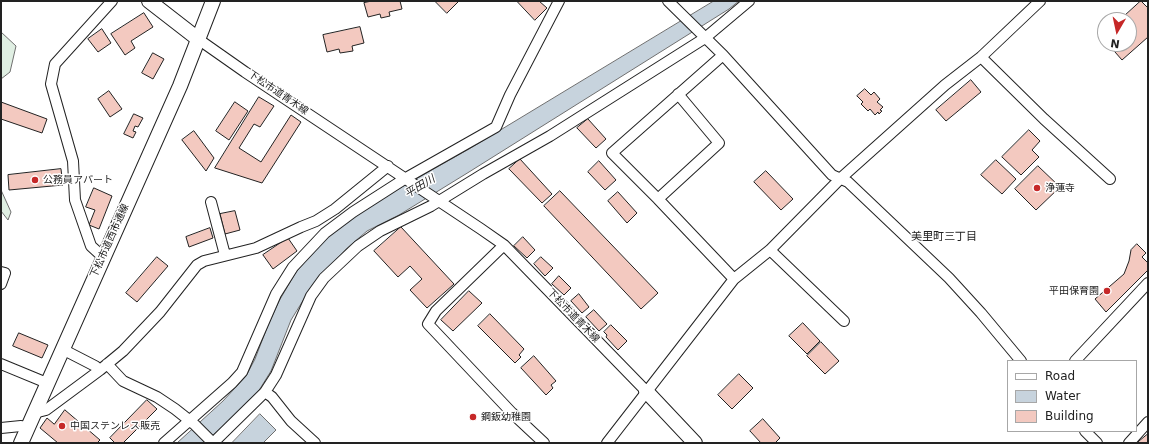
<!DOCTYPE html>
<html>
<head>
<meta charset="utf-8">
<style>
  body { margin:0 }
  #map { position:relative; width:1149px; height:444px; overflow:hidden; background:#fff; font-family:"DejaVu Sans",sans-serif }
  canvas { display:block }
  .frame { position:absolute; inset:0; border:2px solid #222; pointer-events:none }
  .legend { position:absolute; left:1007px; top:360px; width:130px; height:72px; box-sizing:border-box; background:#fff; border:1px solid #a7a7a7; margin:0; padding:5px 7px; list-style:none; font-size:12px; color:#222 }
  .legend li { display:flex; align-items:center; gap:8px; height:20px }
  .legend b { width:20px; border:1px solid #a7a7a7 }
  .north { position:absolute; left:1097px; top:12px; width:40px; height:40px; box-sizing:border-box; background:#fff; border:1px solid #a7a7a7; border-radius:50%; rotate:189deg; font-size:11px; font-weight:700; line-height:16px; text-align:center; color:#222 }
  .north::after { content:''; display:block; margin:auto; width:14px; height:18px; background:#c62828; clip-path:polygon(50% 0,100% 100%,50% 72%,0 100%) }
</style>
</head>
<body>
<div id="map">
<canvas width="1149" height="444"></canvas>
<div class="frame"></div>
<ul class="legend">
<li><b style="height:5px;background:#fff"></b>Road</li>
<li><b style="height:11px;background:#c7d3dd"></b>Water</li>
<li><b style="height:11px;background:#f3c9c0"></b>Building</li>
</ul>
<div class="north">N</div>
</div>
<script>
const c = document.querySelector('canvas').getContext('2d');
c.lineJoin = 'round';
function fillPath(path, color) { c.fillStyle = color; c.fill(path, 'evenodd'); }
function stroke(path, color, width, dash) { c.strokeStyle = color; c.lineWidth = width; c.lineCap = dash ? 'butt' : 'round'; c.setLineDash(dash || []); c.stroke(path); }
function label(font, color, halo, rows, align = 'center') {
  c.font = font + ' "DejaVu Sans","Noto Sans JP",sans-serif'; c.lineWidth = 3; c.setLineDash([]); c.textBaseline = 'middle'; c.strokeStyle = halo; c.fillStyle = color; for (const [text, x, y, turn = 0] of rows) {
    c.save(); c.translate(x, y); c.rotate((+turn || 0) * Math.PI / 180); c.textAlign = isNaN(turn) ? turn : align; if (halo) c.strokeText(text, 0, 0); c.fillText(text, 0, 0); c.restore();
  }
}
const green = new Path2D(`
  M1,32L16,46L10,72L1,79Z
  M1,183V190L11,212L8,220L1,211Z`);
fillPath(green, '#e0efe3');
stroke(green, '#6f6f6f', 1);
const water = new Path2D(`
  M714,1H739L729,9L469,172L399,215L367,231L346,249L312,286L291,320L271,371L258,392L247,406L204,443H177L223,401L246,376L255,359L268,325L279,301L296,272L329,235L359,211L469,149Z
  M260,414L276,430L263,443H232Z`);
fillPath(water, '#c7d3dd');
stroke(water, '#6f6f6f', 1);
const building = new Path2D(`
  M372,1H400L402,9L389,12L390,16L381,18L380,14L368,17L364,3Z
  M435,1H459L447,13Z
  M517,1H539L547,8L535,20Z
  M1141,1L1148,8V37L1122,60L1108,44H1129V20H1120Z
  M144,13L153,27L131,41L135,48L125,55L111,34Z
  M360,27L364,43L352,46L353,51L340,53L339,49L327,52L323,35Z
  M102,29L111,43L98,52L88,39Z
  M153,53L164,59L153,79L142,73Z
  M971,80L981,92L946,121L936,110Z
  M865,89L871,95L874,92L880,99L877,102L883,107L880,110L882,111L879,114L878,112L875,115L870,109L868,111L861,104L863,102L857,96Z
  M109,91L122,109L110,117L98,99Z
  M259,97L274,106L260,127L254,124L239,148L261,162L291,115L301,122L262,183L215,168Z
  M1,102L47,119L42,133L1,119Z
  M235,102L248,111L229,140L216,131Z
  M134,114L143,118L138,127L135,126L133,131L136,132L133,138L124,134Z
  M588,119L606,139L596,148L577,128Z
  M1029,130L1040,141L1032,150L1039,157L1021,175L1002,157Z
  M194,131L214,158L206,171L182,140Z
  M520,159L552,194L542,203L509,169Z
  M996,160L1016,179L1002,194L981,175Z
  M599,161L616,180L605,190L588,172Z
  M1038,166L1060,187L1036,210L1015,189Z
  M61,169L63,185L9,190L8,175Z
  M766,171L793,199L781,210L754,182Z
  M94,188L112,196L99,229L89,225L95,210L86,207Z
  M560,191L658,293L641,309L544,206Z
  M618,192L637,213L627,223L608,201Z
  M235,211L240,230L225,234L220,214Z
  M401,227L454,284L427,308L410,290L422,279L410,266L398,277L374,251Z
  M210,228L213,238L189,247L186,237Z
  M523,237L535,250L527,258L514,246Z
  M288,238L297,251L273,269L263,255Z
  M1137,244L1146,253L1142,257L1148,263V270L1106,312L1095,299L1124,274L1129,261L1131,250Z
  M157,257L168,266L137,302L126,293Z
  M541,257L553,268L545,276L534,264Z
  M559,276L571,288L564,295L552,284Z
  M469,291L482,303L453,331L441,320Z
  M579,294L589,307L582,313L571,301Z
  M594,310L607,324L599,331L586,317Z
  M490,314L524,349L519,355L521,357L515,363L478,326Z
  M803,323L820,341L807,354L789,336Z
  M611,325L627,341L618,350L606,337L607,335L604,332Z
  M19,333L48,345L42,358L13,346Z
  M821,342L839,361L825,374L807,356Z
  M534,356L556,381L551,385L553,388L546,395L521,368Z
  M739,374L753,388L732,409L718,395Z
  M147,400L157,409L123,443H115L110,438Z
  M65,410L100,440L97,443H58L40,428L47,418L54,424Z
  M763,419L780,438L775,443H761L750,431Z
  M1148,434V443H1137Z`);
fillPath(building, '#f3c9c0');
stroke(building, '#222', 1);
const street = new Path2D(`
  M668,1L723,55L832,175L848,182L949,278L981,313L1021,361
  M198,39L245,72L481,229L504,245L646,391
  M723,55L612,153L658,199L734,279
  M981,57L1044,119L1110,179
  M658,199L719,143L678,94
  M211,202L225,255
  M504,245L436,311L428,324L512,413L544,443
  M770,250L844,321
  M103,257L91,246L75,200L73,161L51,84L55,64L112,1
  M1,272L5,273L1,284
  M62,349L95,366L100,370
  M1075,361L1148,283
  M1,364L47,383
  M107,364L123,381L157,397L175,409L194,424L213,443
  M265,392L272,397L291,421L315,443
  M34,413L46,410L100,370L123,351L160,312L197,265L204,261L256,248L301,227L316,221L335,209L388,166
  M1,428L21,426L27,428
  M1085,431L1097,443
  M164,443L232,383L242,372L276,294L293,267L325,233L353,212L406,178L496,127L510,95L559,1
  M213,443L265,392L276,375L311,296L324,278L358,246L380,231L431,206L483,174L550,136L705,38L749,1
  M607,443L734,279L770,250L841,178L945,85L981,57L1040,1
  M1129,443L1148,422`);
const secondary = new Path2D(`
  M149,1L198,39
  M646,391L695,443
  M21,443L180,86L213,1`);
stroke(street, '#222', 12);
stroke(secondary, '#222', 16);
stroke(street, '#fff', 10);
stroke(secondary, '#fff', 14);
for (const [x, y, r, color] of [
  [35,180,4,"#c62828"],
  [1037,188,4,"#c62828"],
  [1107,291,4,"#c62828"],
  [473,417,4,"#c62828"],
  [62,426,4,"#c62828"]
]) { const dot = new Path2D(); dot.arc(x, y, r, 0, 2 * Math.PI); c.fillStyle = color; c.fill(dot); stroke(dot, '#fff', 1.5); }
label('10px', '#222', '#fff', [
  ["下松市道青木線",278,93,34],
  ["下松市道西市通線",110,241,-66],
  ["下松市道青木線",573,316,46]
]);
label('10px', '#222', '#fff', [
  ["公務員アパート",43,180],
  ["浄蓮寺",1045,188],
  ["平田保育園",1099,291,"right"],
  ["鋼鈑幼稚園",481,417],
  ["中国ステンレス販売",70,426]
], 'left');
label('italic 11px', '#222', '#fff', [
  ["平田川",420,187,-31]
]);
label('11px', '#222', '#fff', [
  ["美里町三丁目",944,237]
]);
</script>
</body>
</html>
